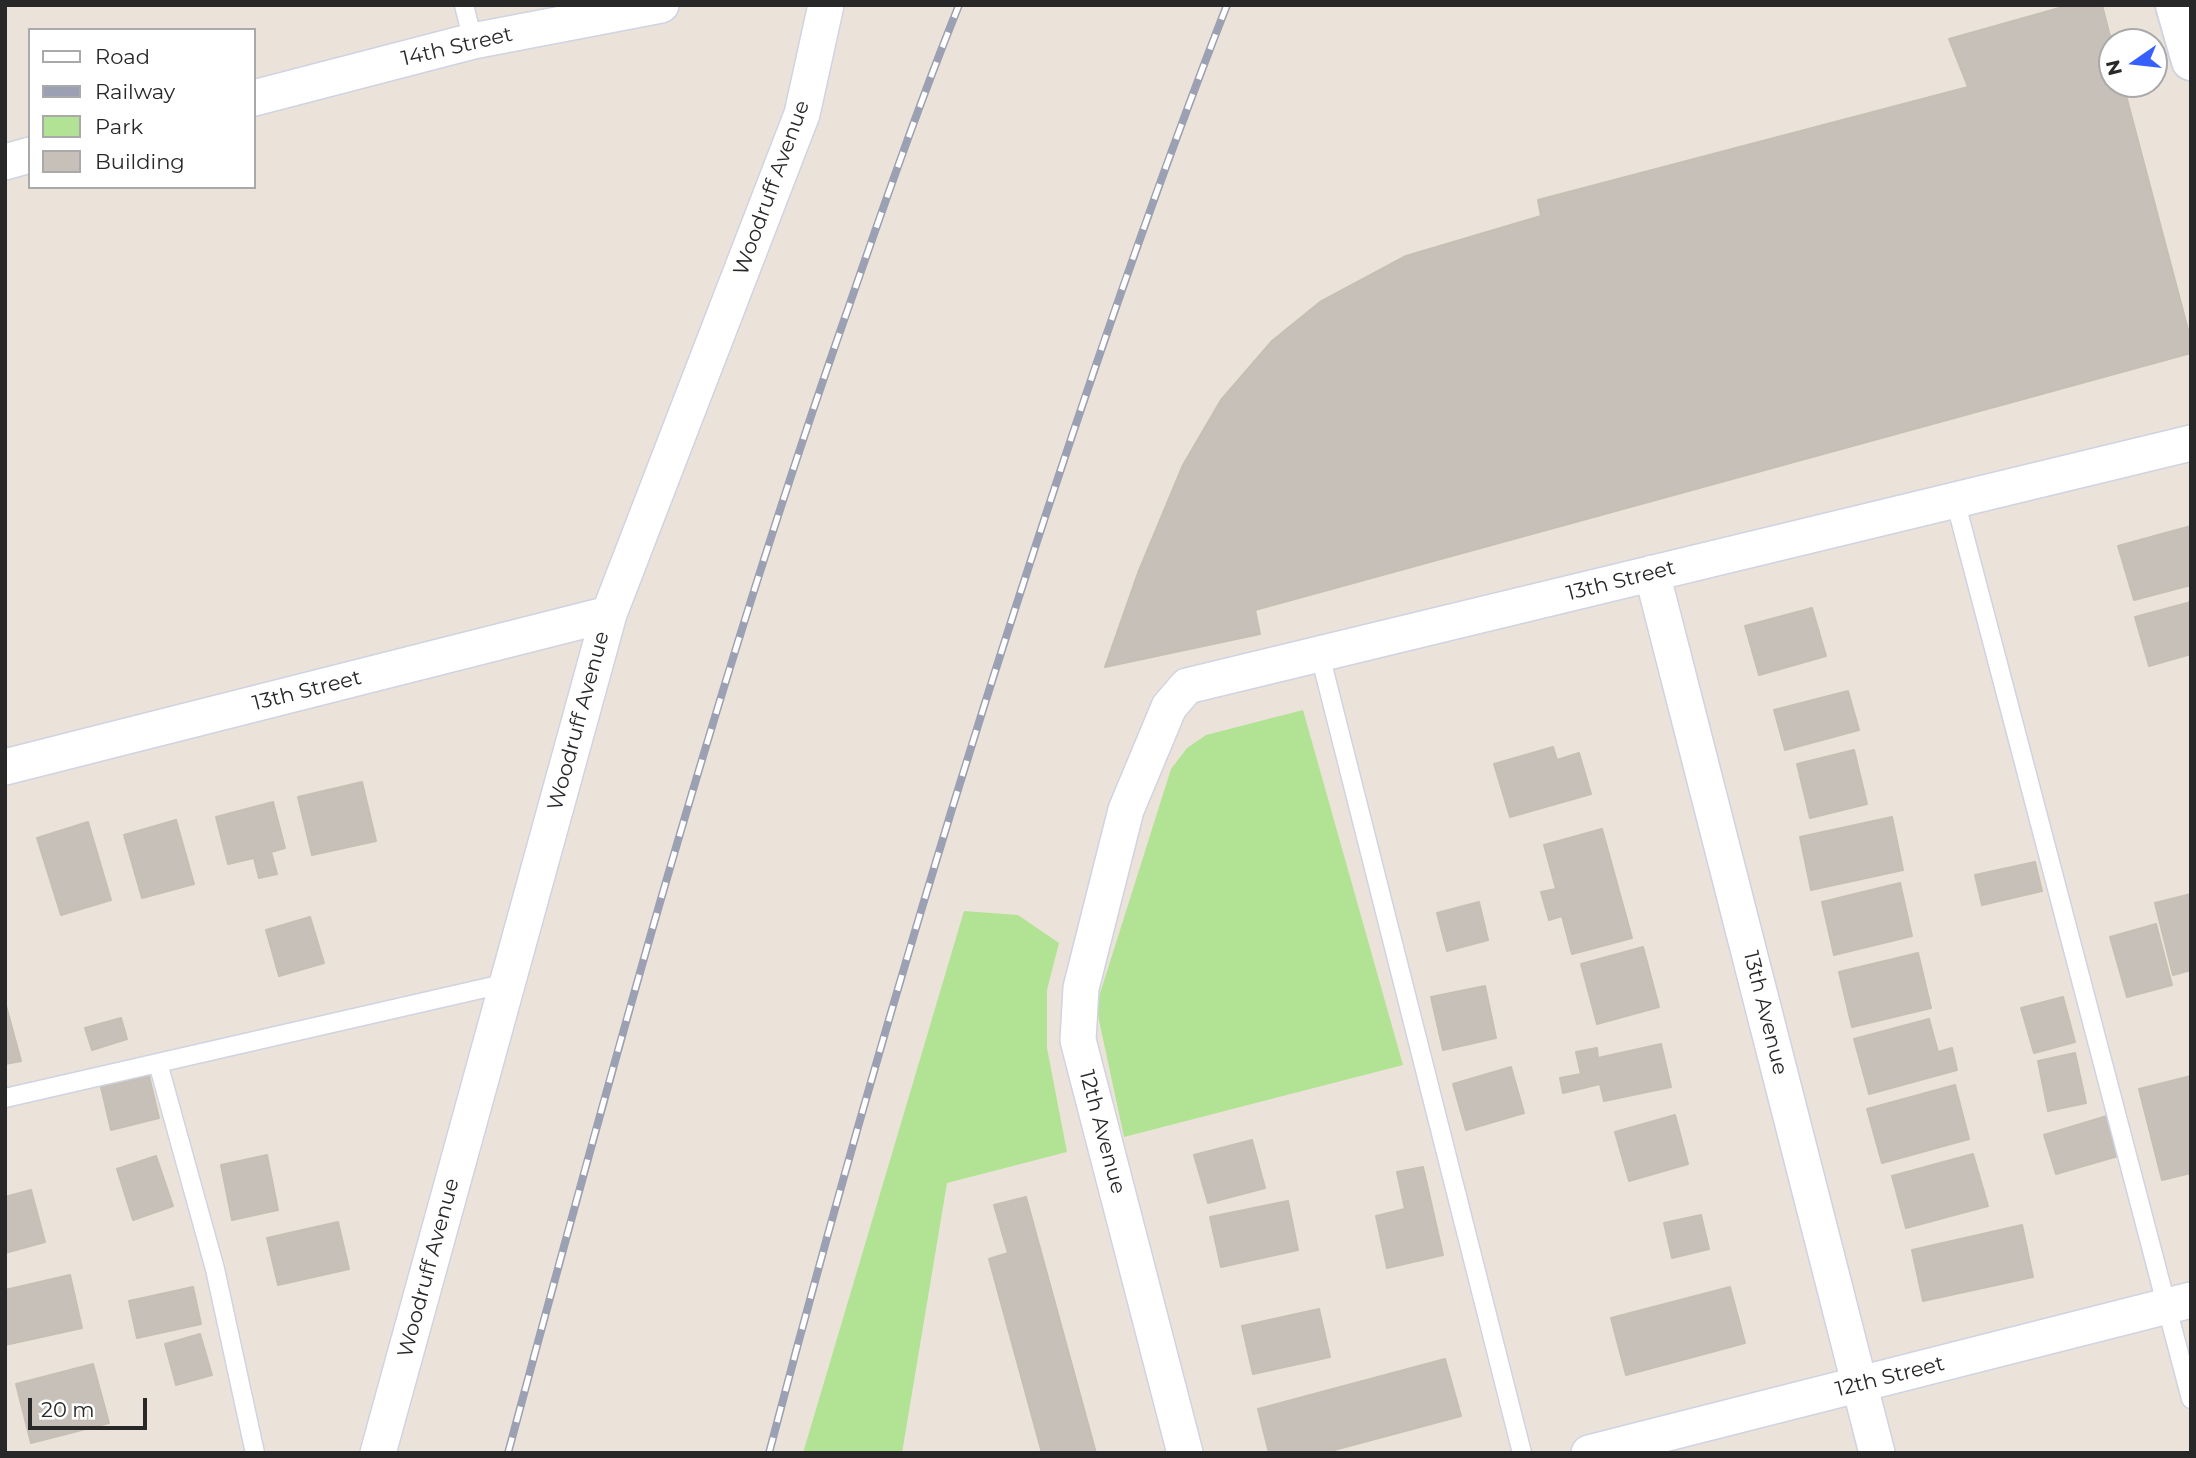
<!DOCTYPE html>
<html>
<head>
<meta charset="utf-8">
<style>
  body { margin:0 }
  #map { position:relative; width:2196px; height:1458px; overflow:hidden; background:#ebe3d9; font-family:Montserrat,sans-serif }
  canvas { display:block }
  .frame { position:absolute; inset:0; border:7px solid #282828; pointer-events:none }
  .legend { position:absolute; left:28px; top:28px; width:228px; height:161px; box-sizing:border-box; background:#fff; border:2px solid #a9a9a9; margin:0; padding:9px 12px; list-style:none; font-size:21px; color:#282828 }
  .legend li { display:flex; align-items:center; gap:14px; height:35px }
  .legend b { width:35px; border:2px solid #a9a9a9 }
  .north { position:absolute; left:2098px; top:28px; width:70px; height:70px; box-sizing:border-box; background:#fff; border:2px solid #a9a9a9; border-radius:50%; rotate:256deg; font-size:19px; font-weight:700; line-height:28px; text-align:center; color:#282828 }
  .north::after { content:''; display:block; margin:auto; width:24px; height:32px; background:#3560fd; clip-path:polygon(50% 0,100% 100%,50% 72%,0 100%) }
  .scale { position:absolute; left:28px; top:1398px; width:119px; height:32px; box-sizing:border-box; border:4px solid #282828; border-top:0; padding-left:9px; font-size:21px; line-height:24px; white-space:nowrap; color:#282828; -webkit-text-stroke:5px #fff; paint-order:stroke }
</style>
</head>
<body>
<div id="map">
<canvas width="2196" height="1458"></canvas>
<div class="frame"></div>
<ul class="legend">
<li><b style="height:9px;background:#fff"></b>Road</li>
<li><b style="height:9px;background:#9ca0b3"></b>Railway</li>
<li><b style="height:19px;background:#b2e394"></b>Park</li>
<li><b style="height:19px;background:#c6c0b9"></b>Building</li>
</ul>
<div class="north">N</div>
<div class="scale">20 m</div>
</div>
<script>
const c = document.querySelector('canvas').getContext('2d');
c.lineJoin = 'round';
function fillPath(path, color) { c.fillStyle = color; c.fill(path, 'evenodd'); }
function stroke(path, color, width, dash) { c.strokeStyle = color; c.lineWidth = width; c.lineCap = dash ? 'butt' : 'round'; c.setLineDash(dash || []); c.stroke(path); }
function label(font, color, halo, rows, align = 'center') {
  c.font = font + ' Montserrat,sans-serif'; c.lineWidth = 5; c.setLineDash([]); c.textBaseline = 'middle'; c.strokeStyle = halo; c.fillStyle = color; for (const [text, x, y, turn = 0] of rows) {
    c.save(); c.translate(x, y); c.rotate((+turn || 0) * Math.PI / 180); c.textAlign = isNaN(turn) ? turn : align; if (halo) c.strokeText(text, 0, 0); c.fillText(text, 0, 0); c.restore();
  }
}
fillPath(new Path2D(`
  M1303,710L1403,1065L1124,1137L1096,1006L1171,769L1187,748L1206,735Z
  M964,911L1018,915L1059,943L1047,990V1048L1067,1152L947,1183L902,1453H803Z`), '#b2e394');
const building = new Path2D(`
  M2070,5H2102L2112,44V84H2123L2191,341V353L1255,610L1260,634L1105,667L1138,573L1183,465L1221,400L1272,341L1320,302L1406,256L1541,216L1538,200L1968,87L1949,39Z
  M2191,526V585L2134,600L2118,546Z
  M2191,602V654L2149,666L2135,617Z
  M1812,608L1826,656L1759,675L1745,626Z
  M1848,691L1859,730L1785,750L1774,710Z
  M1553,747L1557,760L1579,753L1591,794L1510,817L1494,764Z
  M1854,750L1867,804L1810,818L1797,764Z
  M362,782L376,841L312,855L298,797Z
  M273,802L285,848L271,852L277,874L259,878L254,858L228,864L216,817Z
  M1892,817L1903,870L1811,890L1800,837Z
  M176,820L194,884L142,898L124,835Z
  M88,822L111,900L61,915L37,838Z
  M1602,829L1632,938L1572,954L1562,916L1549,920L1541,892L1556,889L1544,845Z
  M2035,862L2042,891L1982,905L1975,875Z
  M1900,883L1912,936L1834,955L1822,902Z
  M2191,894V970L2173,975L2155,903Z
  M1479,902L1488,940L1447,951L1437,913Z
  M310,917L324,963L279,976L266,930Z
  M2156,924L2172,985L2127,997L2110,937Z
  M1643,947L1659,1007L1597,1024L1581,964Z
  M1918,953L1931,1008L1852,1027L1839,972Z
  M1485,986L1496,1038L1443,1050L1431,997Z
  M2063,997L2075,1042L2034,1053L2021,1008Z
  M5,1002L21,1061L5,1064Z
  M121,1018L127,1039L92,1050L85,1028Z
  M1929,1019L1938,1052L1952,1048L1957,1070L1869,1094L1854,1039Z
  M1661,1044L1671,1087L1604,1101L1600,1084L1563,1093L1560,1078L1581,1074L1576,1052L1597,1048L1598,1058Z
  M2075,1053L2086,1103L2048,1111L2038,1061Z
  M1511,1067L1524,1113L1466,1130L1453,1084Z
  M149,1076L159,1118L111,1130L101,1087Z
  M2191,1076V1173L2162,1180L2139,1089Z
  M1955,1085L1969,1139L1882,1163L1867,1109Z
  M1675,1115L1688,1164L1629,1181L1615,1132Z
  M2107,1116L2118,1156L2056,1174L2044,1135Z
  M1252,1140L1265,1188L1208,1203L1194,1155Z
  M1973,1154L1988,1206L1906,1228L1892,1176Z
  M267,1155L278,1210L232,1220L221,1165Z
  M156,1156L173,1206L133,1220L117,1169Z
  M1423,1167L1443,1255L1387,1268L1376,1216L1405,1209L1397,1172Z
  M31,1190L45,1242L5,1253V1197Z
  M1026,1197L1096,1453H1042L989,1259L1008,1253L994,1205Z
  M1288,1201L1298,1250L1221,1267L1210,1217Z
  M1701,1215L1709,1249L1672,1258L1664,1223Z
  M338,1222L349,1269L278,1285L267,1238Z
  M2022,1225L2033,1277L1923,1301L1912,1250Z
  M70,1275L82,1328L5,1345V1290Z
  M193,1287L201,1324L137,1338L129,1301Z
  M1730,1287L1745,1343L1626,1375L1611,1318Z
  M1319,1309L1330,1357L1253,1374L1242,1326Z
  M200,1334L212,1375L176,1385L165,1344Z
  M1445,1359L1461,1416L1323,1453H1269L1258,1409Z
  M93,1364L109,1423L31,1443L16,1384Z`);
fillPath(building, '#c6c0b9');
stroke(building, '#c6bfb3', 2);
const service = new Path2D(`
  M464,5L473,41
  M1955,500L2191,1399
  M1320,655L1522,1453
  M158,1063L215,1269L255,1453
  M5,1098L507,983`);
const minor = new Path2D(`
  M254,98L473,41L661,5
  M5,162L30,155
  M1652,573L1877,1453
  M5,767L609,614
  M378,1453L609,614L802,114L826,5
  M1185,1453L1078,1040L1081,988L1126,810L1169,707L1187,686L2191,443
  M1589,1453L2191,1300`);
const secondary = new Path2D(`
  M2175,5L2191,61`);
stroke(service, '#cfd3e2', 21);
stroke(minor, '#cfd3e2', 38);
stroke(secondary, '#cfd3e2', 42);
stroke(service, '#fff', 18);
stroke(minor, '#fff', 35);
stroke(secondary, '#fff', 38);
const rail = new Path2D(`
  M508,1453C612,1067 716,683 849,306C884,205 919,104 959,5
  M769,1453C844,1167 926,884 1017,603C1082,402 1150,202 1227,5`);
stroke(rail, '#9ca0b3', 8);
stroke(rail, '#fff', 5, [16]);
label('21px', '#282828', '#fff', [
  ["14th Street",457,47,-13],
  ["Woodruff Avenue",772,188,-70],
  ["13th Street",1621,581,-14],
  ["13th Street",307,691,-14],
  ["Woodruff Avenue",579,721,-75],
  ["13th Avenue",1765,1013,76],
  ["12th Avenue",1102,1132,75],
  ["Woodruff Avenue",429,1268,-75],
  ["12th Street",1890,1377,-14]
]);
</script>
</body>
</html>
